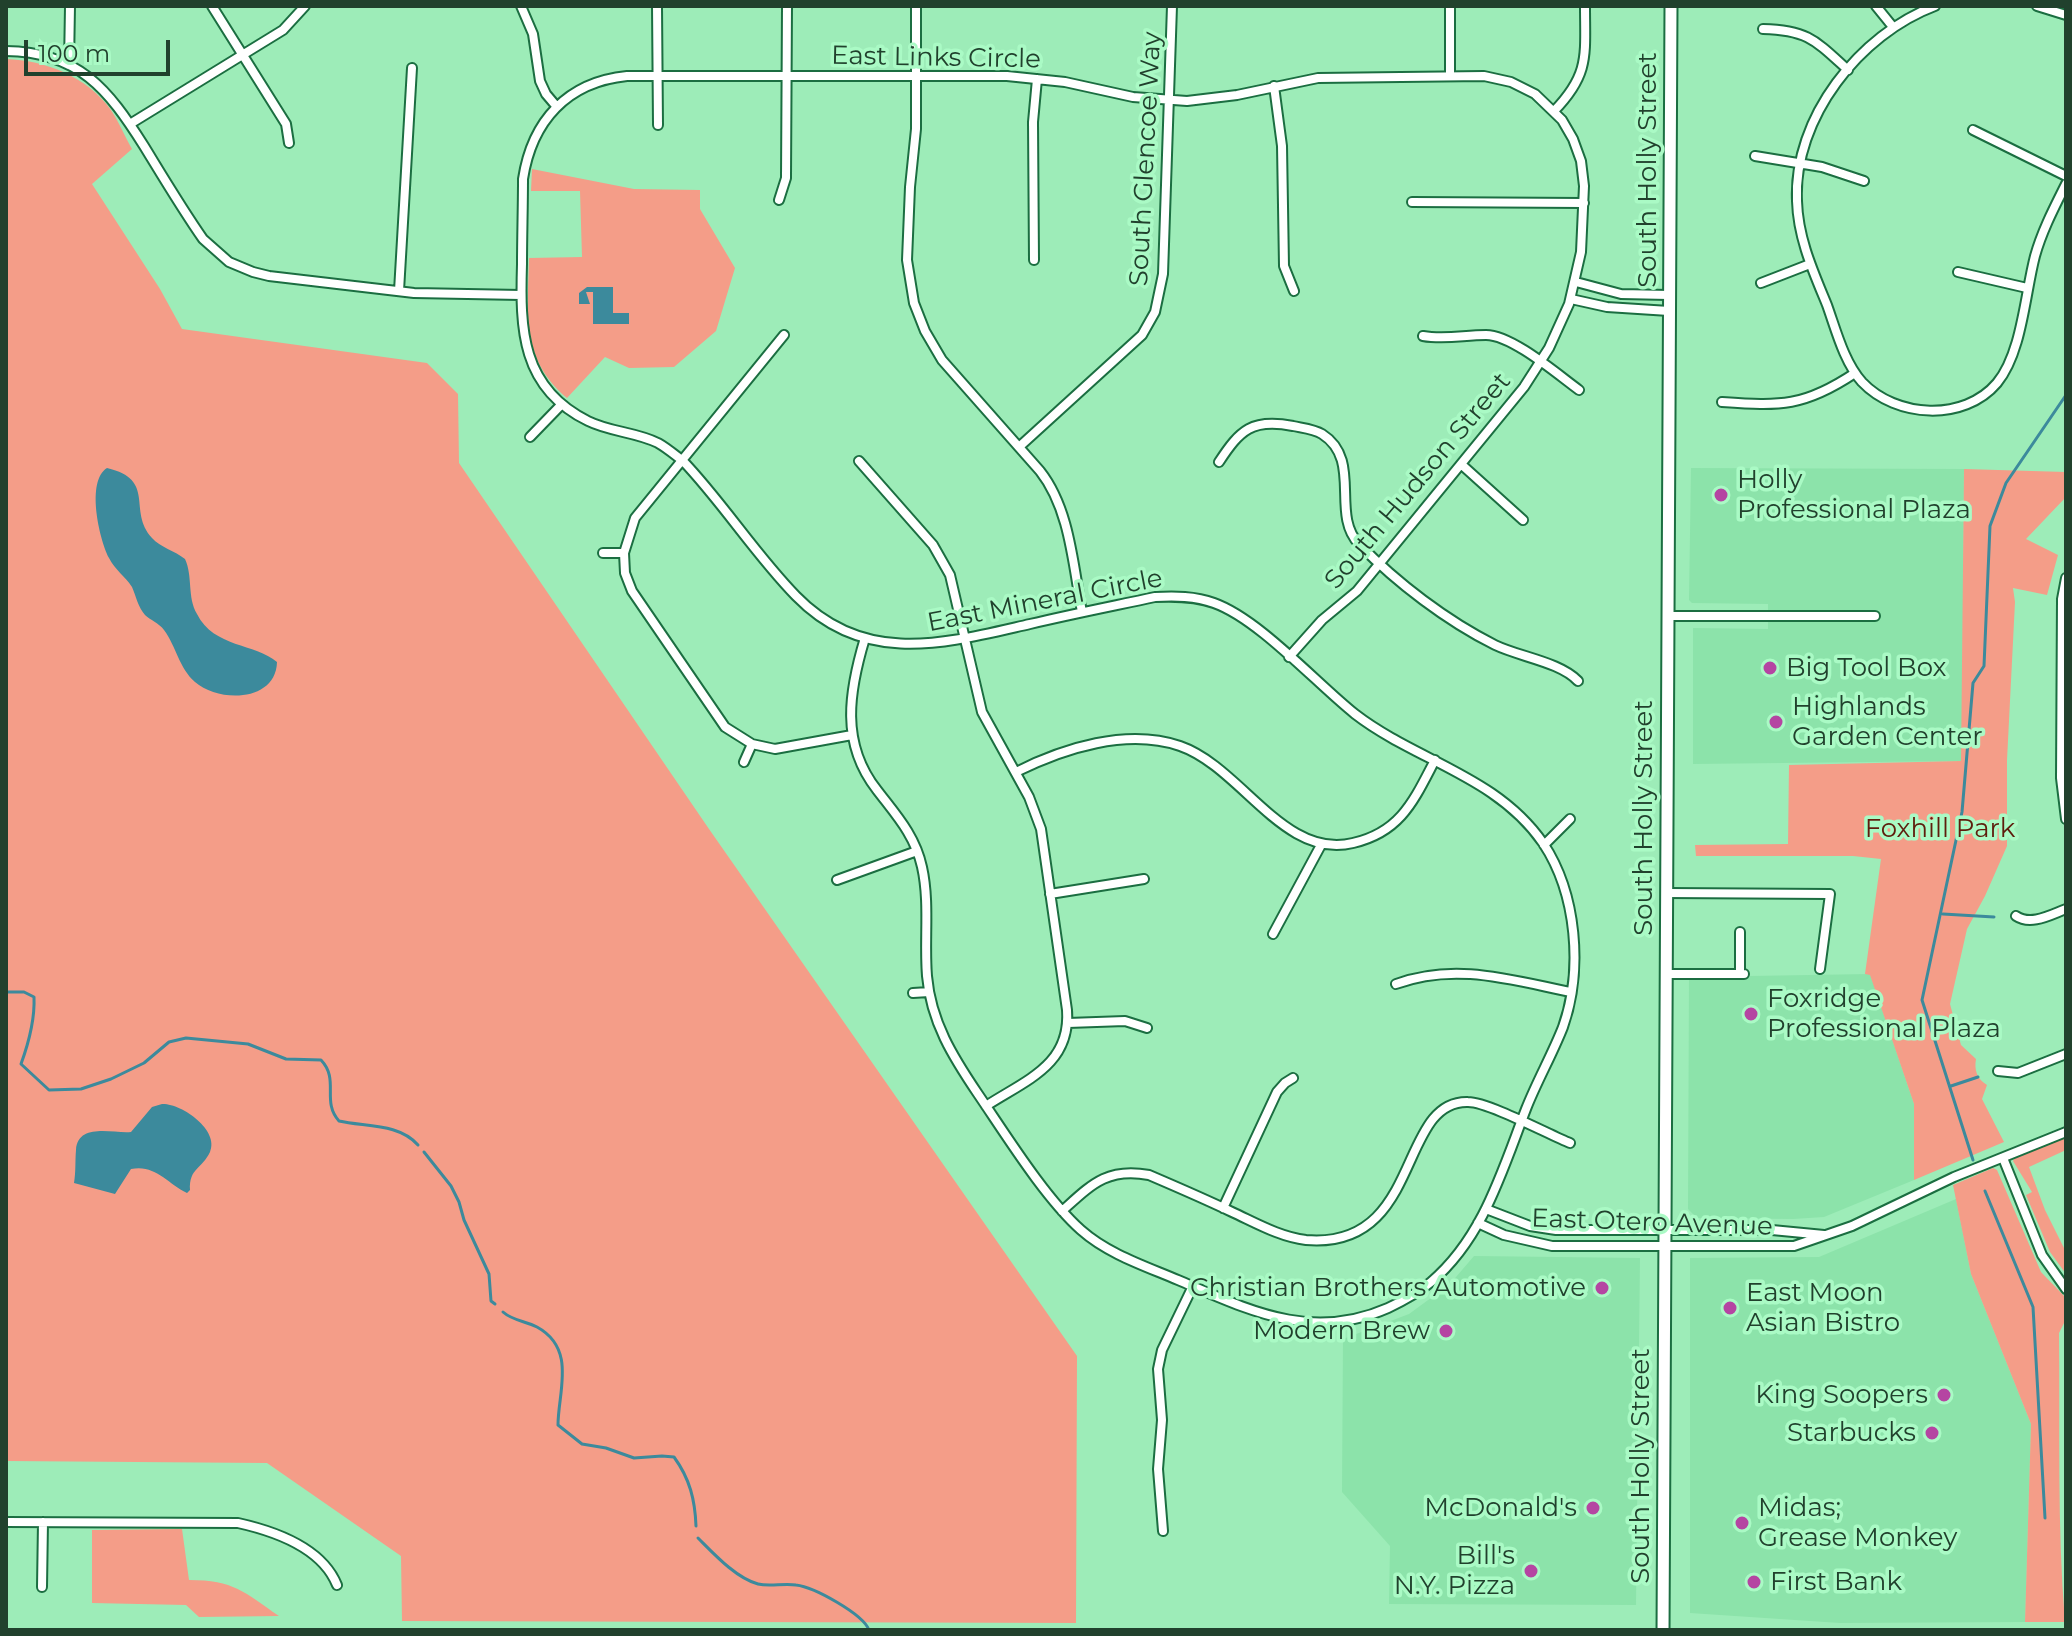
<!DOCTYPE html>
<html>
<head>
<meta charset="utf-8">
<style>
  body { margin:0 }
  #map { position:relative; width:2072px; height:1636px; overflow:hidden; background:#9decb8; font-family:Montserrat,sans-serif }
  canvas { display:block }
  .frame { position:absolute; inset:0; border:8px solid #21412d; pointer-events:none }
  .scale { position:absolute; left:24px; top:40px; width:146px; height:36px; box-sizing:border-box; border:4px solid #21412d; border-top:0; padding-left:10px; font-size:24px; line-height:28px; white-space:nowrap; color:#21412d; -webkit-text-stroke:6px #aafac5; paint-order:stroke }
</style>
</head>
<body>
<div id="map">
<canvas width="2072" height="1636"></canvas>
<div class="frame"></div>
<div class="scale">100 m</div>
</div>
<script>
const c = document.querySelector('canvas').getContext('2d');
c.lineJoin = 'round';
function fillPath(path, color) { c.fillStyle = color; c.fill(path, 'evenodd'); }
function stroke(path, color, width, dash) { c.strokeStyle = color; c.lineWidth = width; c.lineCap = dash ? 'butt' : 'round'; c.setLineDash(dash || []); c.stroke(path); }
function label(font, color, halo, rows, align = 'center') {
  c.font = font + ' Montserrat,sans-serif'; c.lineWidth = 7; c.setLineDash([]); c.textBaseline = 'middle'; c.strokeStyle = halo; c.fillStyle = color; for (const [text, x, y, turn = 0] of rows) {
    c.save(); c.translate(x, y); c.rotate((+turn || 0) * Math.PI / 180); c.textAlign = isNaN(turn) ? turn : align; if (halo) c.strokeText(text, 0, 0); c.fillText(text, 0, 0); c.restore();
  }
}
fillPath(new Path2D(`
  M1691,468L1964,469L1962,761L1693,764V628L1768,629V604L1692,603L1689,600Z
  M1870,974L1914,1104V1180L1824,1217L1793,1219L1697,1218L1688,1209L1689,977Z
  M1956,1199L1971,1274L2031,1424L2025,1622L1840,1623L1690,1613V1258L1819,1257Z
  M1474,1256L1640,1258L1636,1605L1389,1604L1390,1546L1342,1492L1343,1339L1409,1314L1450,1284Z`), '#8ce3aa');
fillPath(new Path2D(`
  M6,59C45,60 88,77 111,110C119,122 125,137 132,149L92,184L160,289L182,329L427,363L458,394L459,463L709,829L1077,1356L1076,1623L402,1621L401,1556L267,1463L6,1461Z
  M532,169L634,189L700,190V209L735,268L716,331L674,367L629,368L605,357L567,398C520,358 528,313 529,258L582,257L580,191H531Z
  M1964,469L2066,472V497L2026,539L2058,555L2047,595L2013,588L2015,602L2007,760V846L1985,896L1967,929L1950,1004L1961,1045L1976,1059C1974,1070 1977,1079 1987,1085L1982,1099L2004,1142L1914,1180V1104L1870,975L1865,974L1881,859L1853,856H1696L1695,845L1788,844L1789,765L1961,761Z
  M2064,1137L2066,1150L2029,1167L2045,1210L2066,1252V1274L2050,1252L2026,1195L2032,1192L2013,1161L2015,1157Z
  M1993,1168L1997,1170L2041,1272L2066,1298V1319L2059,1333C2060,1429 2057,1526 2065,1622H2025L2031,1424L1971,1274L1953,1185Z
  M182,1529L189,1580C234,1580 244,1592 279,1616L199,1617L186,1605L92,1603V1530Z`), '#f49d88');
fillPath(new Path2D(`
  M613,287V313H629V324H593V292H586L590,304H579V293L587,287Z
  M107,468C157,480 127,510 152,538C160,547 175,551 185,559C193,576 187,597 197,614C214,648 255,643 277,662C276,702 219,703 195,682C179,668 176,646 164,630C159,623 150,620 145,615C138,607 136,596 132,587C125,576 115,570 109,558C99,538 86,481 107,468Z
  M162,1104C181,1103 220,1130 210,1152C202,1169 189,1168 190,1190L187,1193C167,1183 155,1164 131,1169L115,1194L74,1183C76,1171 75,1162 76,1150C78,1122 114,1134 131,1132L152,1107Z`), '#3c8a9c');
stroke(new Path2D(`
  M1943,914L1994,917
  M6,992H24L34,997C35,1020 29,1042 21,1064L49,1090L81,1089L111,1079L144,1063L169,1042L186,1038L248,1044L286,1059L321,1060C340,1080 321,1101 339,1121C365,1127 399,1123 418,1145
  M1951,1086L1978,1077
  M424,1152L451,1186L459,1202L464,1220L489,1274L491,1301L495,1304
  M1973,1160L1922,1000L1962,812L1973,683L1984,666L1990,526L2006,483L2066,395
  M1985,1191L2033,1307L2045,1518
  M503,1312C513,1321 526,1321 537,1327C577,1349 558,1392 558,1425L582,1444L606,1448L634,1458L662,1456L674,1457C690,1479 695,1500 696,1526
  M698,1538C714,1554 736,1578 758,1584C770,1587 783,1583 796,1585C814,1587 863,1614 869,1630`), '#3c8a9c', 3);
const street = new Path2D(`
  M212,6L286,124L289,143
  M521,6L533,34L540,81L546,94L557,107
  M657,6L658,125
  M916,6V129L910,187L907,260L914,303L925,331L942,360L1040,471C1070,509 1073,565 1082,612
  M1450,6V76
  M1876,6L1893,27
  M1935,6C1860,34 1793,118 1797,201C1798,238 1813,271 1827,305C1836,330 1844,362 1862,382C1896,418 1964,422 1997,383C2022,353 2025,294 2035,256C2042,231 2054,208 2066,184
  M2037,6L2066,15
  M1763,29C1808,30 1816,41 1848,70
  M6,51C79,52 108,89 144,146C163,177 182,209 203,239L229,262L253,272L269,276L414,293L521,295
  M69,65L70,6
  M1274,86L1282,146L1284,266L1294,291
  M1554,111C1590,74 1585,55 1585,6
  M130,124L283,30L305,6
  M1973,130L2066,176
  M1755,156L1822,167L1864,181
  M779,200L786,178L787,6
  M1412,202L1584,203
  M1034,260L1033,122L1037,79
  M1958,272L2027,288
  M1576,282L1621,294L1669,295
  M1761,283L1810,264
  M399,291L412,68
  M1571,299L1607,307L1669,311
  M784,335L635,518L624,553L625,573L632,591L725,727L752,744L775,749L852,735
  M1423,336C1445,340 1464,335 1486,335C1512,335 1557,374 1579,390
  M1722,402C1781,406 1804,407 1855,373
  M530,437L562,404
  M1019,447L1142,335L1155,312L1163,274L1172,6
  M859,461L933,545L950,575L982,712L1029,797L1041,829L1067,1010C1071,1065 1026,1080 986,1106
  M1219,462C1240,430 1252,418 1293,426C1302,428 1314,429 1322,434C1363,460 1330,514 1359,544C1397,583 1447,621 1495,645C1520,657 1560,662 1578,681
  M1462,465L1523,520
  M603,553H624
  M2066,578L2062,599L2061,778L2066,819
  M1668,616H1875
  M865,638C849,691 840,743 877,790C896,815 915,835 922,867C930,903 924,940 927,976C931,1022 953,1057 978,1094C1006,1135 1045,1198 1081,1230C1108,1254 1145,1266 1178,1280C1249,1310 1311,1342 1388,1308C1403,1301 1418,1293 1431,1282C1483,1238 1502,1171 1526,1109C1537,1081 1552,1055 1563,1027C1583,970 1577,894 1543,843C1497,776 1416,761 1355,714C1316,683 1259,619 1214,603C1195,596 1175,596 1155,597C1113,606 1072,614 1030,624C946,643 865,667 796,596C755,554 723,503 683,461C675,455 667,448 658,443C636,432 610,432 588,421C521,388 520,329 522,264C522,236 523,207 523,179C532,121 567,82 627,76H1007L1065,82L1133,97L1187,101L1237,95L1318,78L1484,76L1511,82L1535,94L1562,120L1573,139L1581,161L1584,186L1581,252L1569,304L1549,348L1524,387L1357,591L1322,620L1289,657
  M744,762L752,744
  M1016,772C1064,748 1127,728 1180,746C1241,767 1284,860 1353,843C1401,832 1414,800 1435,760
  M1544,845L1570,819
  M837,880L917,851
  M1666,893L1830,894L1820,969
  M1050,894L1144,879
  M2016,916C2031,926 2050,915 2066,909
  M1740,932V974
  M1273,934L1321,845
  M1666,974H1744
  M1396,984C1455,962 1511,980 1571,992
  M913,993L929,992
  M1068,1023L1125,1021L1147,1028
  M1998,1071L2018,1073L2066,1054
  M2003,1158L2042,1255L2066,1289
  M1223,1208L1277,1092L1285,1083L1293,1078
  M1486,1209L1530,1226L1556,1230H1772L1824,1235
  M1062,1211C1091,1185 1107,1167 1149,1175C1177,1187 1205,1199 1232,1212C1256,1223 1280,1237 1306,1240C1423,1250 1397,1100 1468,1102C1488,1102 1548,1134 1570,1143
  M1478,1223L1504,1235L1552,1246H1794L1852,1226L1954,1177L2066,1132
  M6,1522L238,1523C274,1531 322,1548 337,1585
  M1163,1531L1158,1469L1162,1420L1158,1369L1162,1350L1193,1286
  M42,1587L43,1522`);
const secondary = new Path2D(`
  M1663,1630L1671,6`);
stroke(street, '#1b6e41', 12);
stroke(secondary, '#1b6e41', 15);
stroke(street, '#fff', 8);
stroke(secondary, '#fff', 11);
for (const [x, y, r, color] of [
  [1721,495,8,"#b545a2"],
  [1770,668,8,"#b545a2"],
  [1776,722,8,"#b545a2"],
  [1751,1014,8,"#b545a2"],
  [1602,1288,8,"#b545a2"],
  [1730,1308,8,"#b545a2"],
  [1446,1331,8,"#b545a2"],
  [1944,1395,8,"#b545a2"],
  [1932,1433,8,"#b545a2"],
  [1593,1508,8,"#b545a2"],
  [1742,1523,8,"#b545a2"],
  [1531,1571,8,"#b545a2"],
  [1754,1582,8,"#b545a2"]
]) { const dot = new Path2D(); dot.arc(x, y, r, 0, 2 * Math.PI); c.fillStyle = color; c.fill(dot); stroke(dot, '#aafac5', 3); }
label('26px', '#21412d', '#aafac5', [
  ["East Links Circle",936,58,1],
  ["South Glencoe Way",1146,159,-87],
  ["South Holly Street",1648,170,-90],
  ["South Hudson Street",1418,481,-50],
  ["East Mineral Circle",1045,601,-11],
  ["South Holly Street",1644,818,-90],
  ["East Otero Avenue",1652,1223,2],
  ["South Holly Street",1641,1466,-90]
]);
label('26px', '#21412d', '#aafac5', [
  ["Holly",1737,480],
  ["Professional Plaza",1737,510],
  ["Big Tool Box",1786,668],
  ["Highlands",1792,707],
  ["Garden Center",1792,737],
  ["Foxridge",1767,999],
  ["Professional Plaza",1767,1029],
  ["Christian Brothers Automotive",1586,1288,"right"],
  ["East Moon",1746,1293],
  ["Asian Bistro",1746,1323],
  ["Modern Brew",1430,1331,"right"],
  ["King Soopers",1928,1395,"right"],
  ["Starbucks",1916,1433,"right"],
  ["McDonald's",1577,1508,"right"],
  ["Midas;",1758,1508],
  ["Grease Monkey",1758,1538],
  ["Bill's",1515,1556,"right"],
  ["N.Y. Pizza",1515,1586,"right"],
  ["First Bank",1770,1582]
], 'left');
label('26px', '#5e1d0d', '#aafac5', [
  ["Foxhill Park",1940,829]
]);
</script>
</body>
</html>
